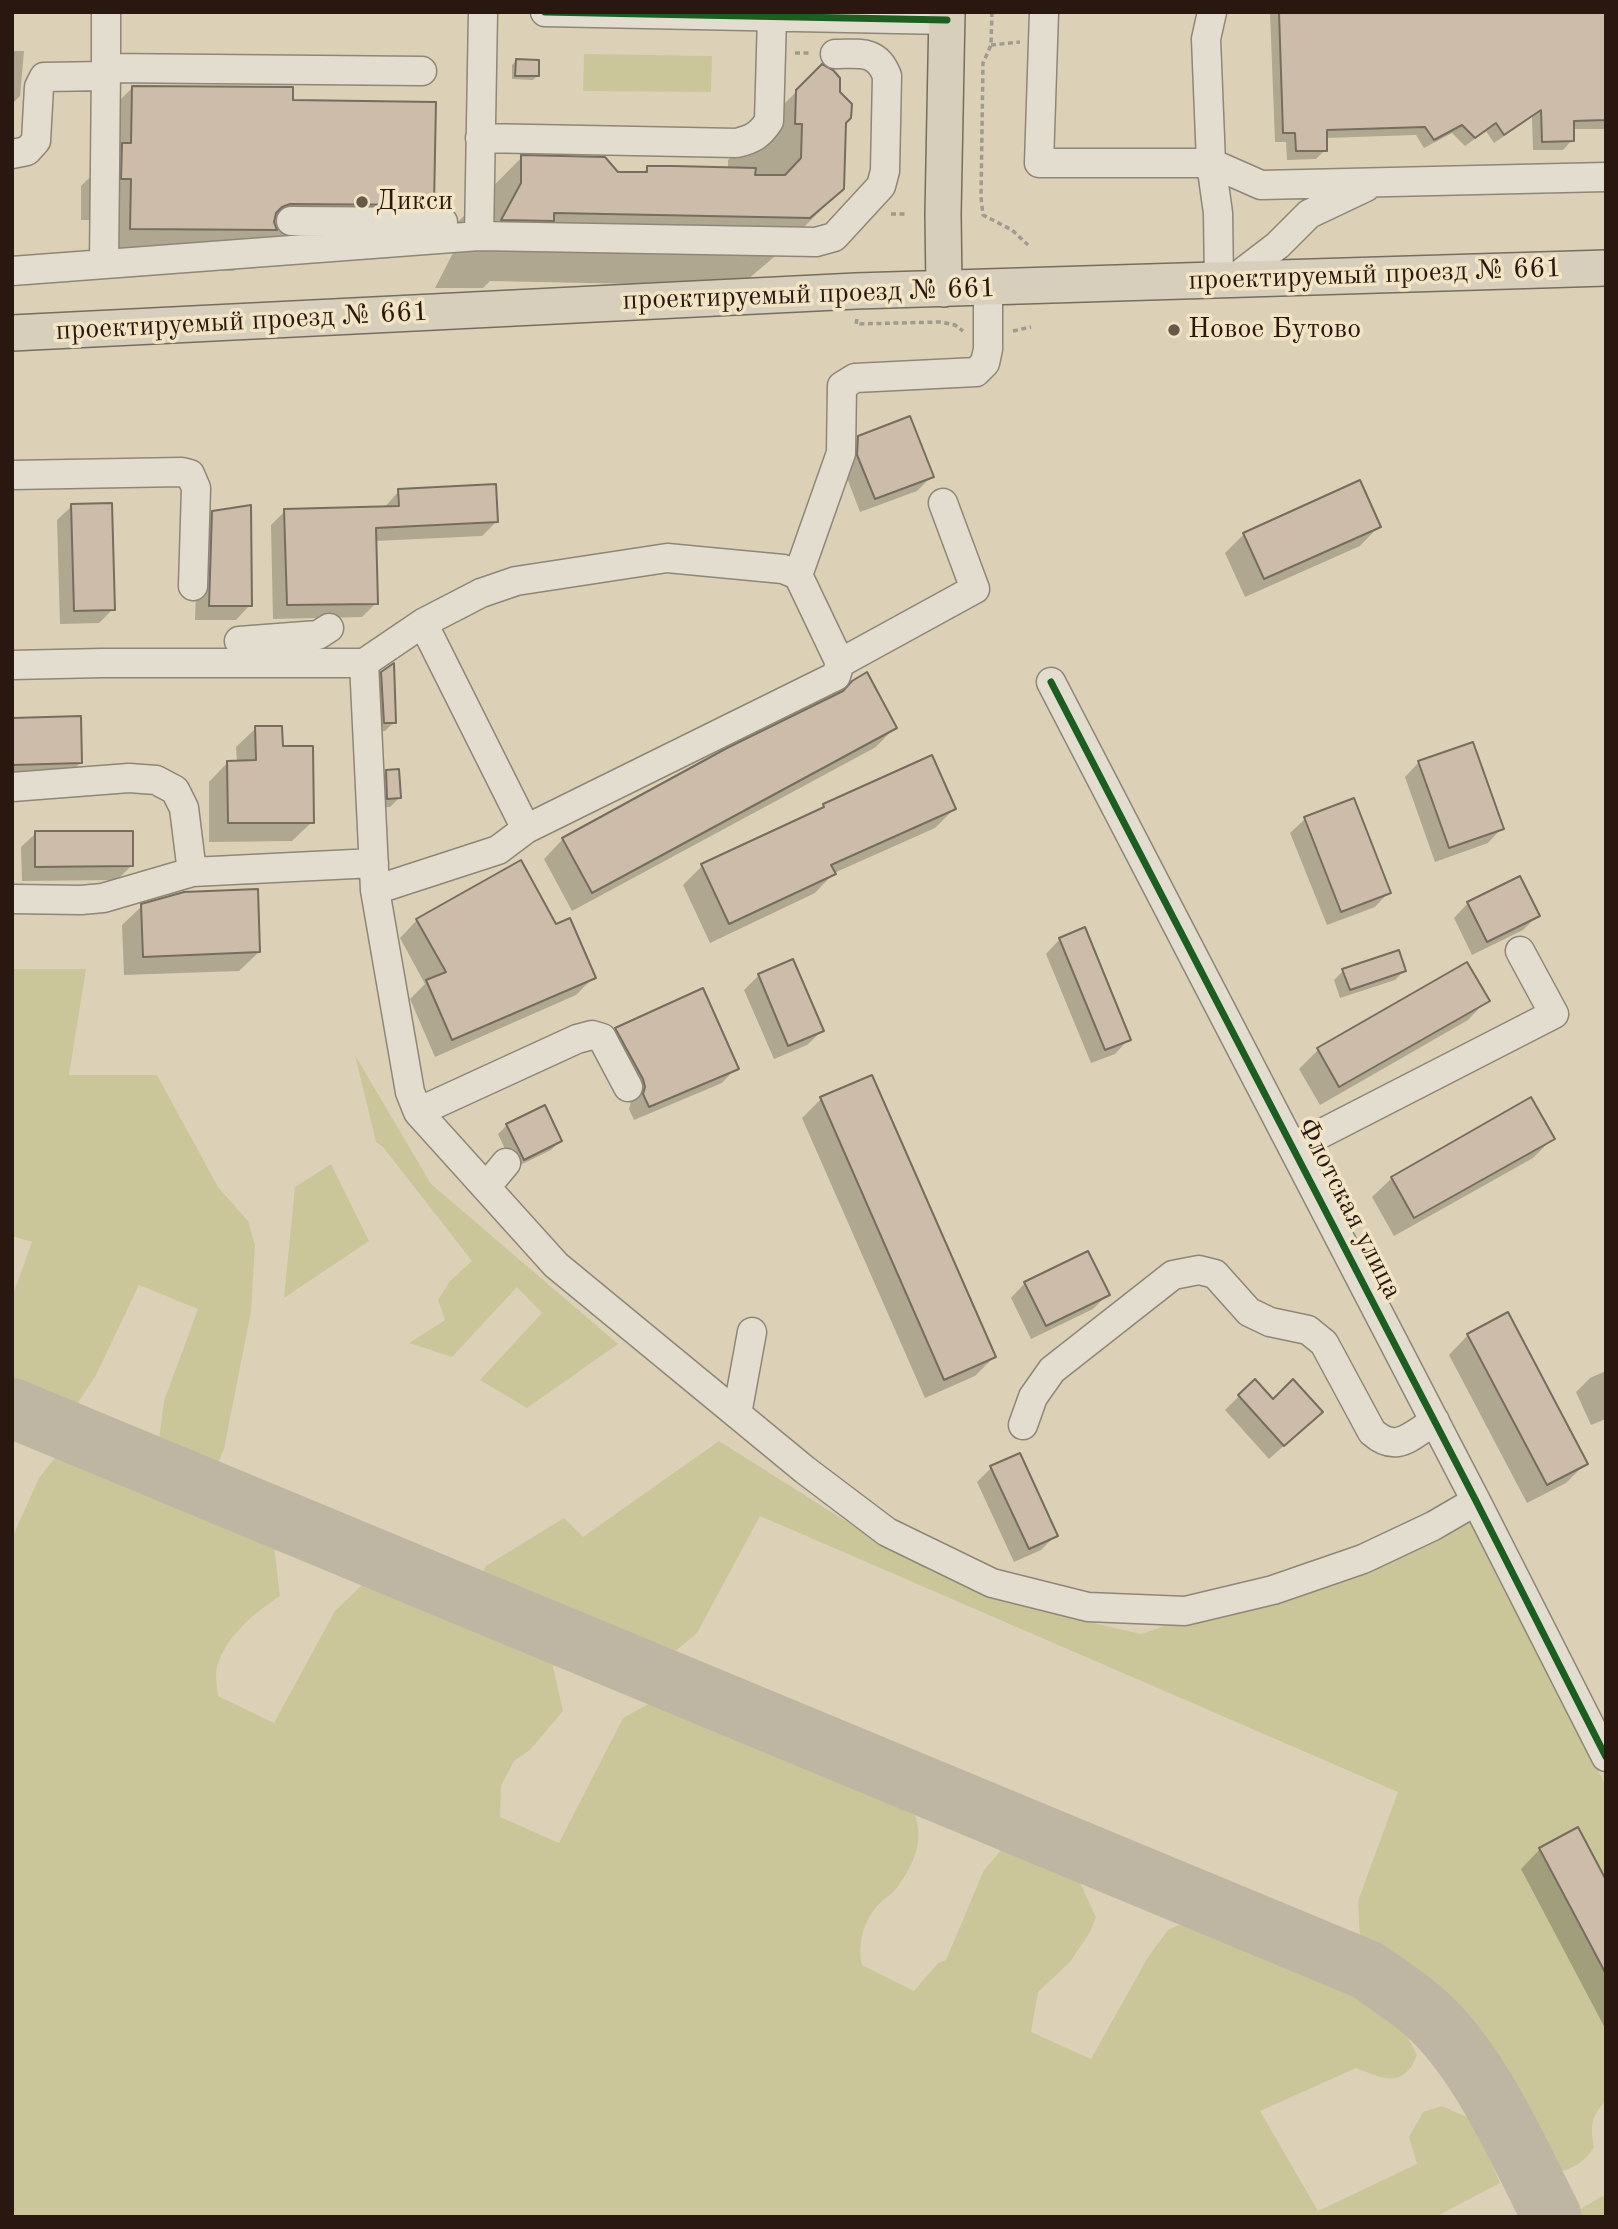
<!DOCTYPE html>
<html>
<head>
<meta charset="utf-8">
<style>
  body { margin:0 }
  #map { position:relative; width:1618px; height:2229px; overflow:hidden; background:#dcd1b6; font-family:"Old Standard TT",serif }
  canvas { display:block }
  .frame { position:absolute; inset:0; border:14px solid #2a1710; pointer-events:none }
</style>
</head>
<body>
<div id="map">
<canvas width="1618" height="2229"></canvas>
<div class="frame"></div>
</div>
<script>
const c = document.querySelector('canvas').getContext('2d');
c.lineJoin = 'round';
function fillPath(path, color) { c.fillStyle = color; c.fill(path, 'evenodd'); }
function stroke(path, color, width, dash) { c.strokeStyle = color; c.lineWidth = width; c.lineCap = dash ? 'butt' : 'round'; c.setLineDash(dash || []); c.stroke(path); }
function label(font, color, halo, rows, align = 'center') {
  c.font = font + ' "Old Standard TT",serif'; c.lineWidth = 7; c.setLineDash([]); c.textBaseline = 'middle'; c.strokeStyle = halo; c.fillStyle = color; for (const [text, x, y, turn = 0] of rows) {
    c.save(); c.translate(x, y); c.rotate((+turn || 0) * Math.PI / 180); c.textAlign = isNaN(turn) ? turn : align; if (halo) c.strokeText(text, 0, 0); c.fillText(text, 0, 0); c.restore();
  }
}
fillPath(new Path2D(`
  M584,54L712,56L711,92L583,91Z
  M12,969H86L69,1075H157L218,1187L248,1221L255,1245L251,1311L224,1449L217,1466H199L158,1448L164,1401L198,1309L139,1285L96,1375L72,1412L12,1389V1297L32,1242L12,1236Z
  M355,1055L431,1184L618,1344L527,1408L480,1380L542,1313L517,1287L452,1357L409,1343L445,1320L438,1300L450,1281L472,1261L383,1147L376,1142Z
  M331,1164L369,1241L284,1298L295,1187Z
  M719,1441L885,1546L1067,1617L1141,1634L1471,1522L1606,1786V2100C1591,2118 1590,2124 1594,2147C1586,2162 1573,2168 1557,2173L1547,2169L1541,2163L1505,2087L1471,2039L1430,1993L1372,1954V1944L1360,1939L1358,1901L1398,1792L760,1516L697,1633L677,1650L655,1655L485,1585L481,1575L486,1566L564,1518L583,1537Z
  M58,1454L274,1545L280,1596C254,1613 226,1636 217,1667C215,1676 217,1687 218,1696L274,1723L335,1611L364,1583L552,1662L563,1711L530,1750L514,1761L501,1786L500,1817L559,1843L623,1718L654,1701L912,1808C926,1836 916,1860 899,1885C894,1893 886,1897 879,1904C864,1920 857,1943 862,1965L914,1991L938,1963L946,1960L984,1870L1003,1848L1079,1881L1096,1917L1090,1932L1070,1962L1038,1992L1031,2032L1091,2059L1148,1957L1168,1930L1183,1923L1340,1989L1384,2013L1408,2038L1417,2055C1404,2089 1383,2079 1356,2068L1260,2111L1318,2211L1417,2164L1409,2137L1423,2112L1442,2106L1473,2120L1500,2183L1435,2217H12V1538L39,1478Z
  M1606,2194V2217H1578L1582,2208Z`), '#cac69a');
fillPath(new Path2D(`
  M1270,12H1606V129H1572V140L1563,150H1533L1532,117L1494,143L1486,131L1465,146L1452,133L1424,148L1416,135L1325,138V150L1316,159L1287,160L1286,142H1275Z
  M12,51H24L20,96L12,104Z
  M516,61L537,76L533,80L512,79V65Z
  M822,66L844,123L843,188L774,257L740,286L490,281L483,288H435L453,253L454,226L522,157L617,174H641L648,168L728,169V160Z
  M133,87L291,102L433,205L391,246L260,245L234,271L90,269V220H81V186L91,176V129Z
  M859,438L932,476L917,491L860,512L844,470V452Z
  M399,491L496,522L482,536L375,541L376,603L362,617L273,619L271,525L285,511L384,508Z
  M72,506L113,609L99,623L60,624L57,520Z
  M213,513L250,605L236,620H195L198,527Z
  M1379,526L1360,546L1245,597L1225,553L1244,534Z
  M382,673L394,722L385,731L375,732L372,683Z
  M12,720L81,762L66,777L12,778Z
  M895,727L876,747L572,911L544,859L563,839Z
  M256,728L281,748L312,822L292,841L209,842V782L228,762H237L236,747Z
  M1419,762L1502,828L1488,843L1435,862L1405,777Z
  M387,772L399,798L390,807H379L377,781Z
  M824,805L954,809L935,828L834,873L815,893L710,943L683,885L702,866L817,812Z
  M1305,819L1389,892L1375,907L1327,925L1290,833Z
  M36,833L131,866L117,880L22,881L21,847Z
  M1468,903L1537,916L1523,930L1472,955L1454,918Z
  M142,906L259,952L239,971L124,975L122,925Z
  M417,920L556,926L594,977L576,995L435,1057L410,999L425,984L400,938Z
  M1060,939L1129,1039L1115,1054L1091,1063L1046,954Z
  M1343,971H1404L1395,980L1340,998L1334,980Z
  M759,975L822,1031L807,1045L774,1059L744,990Z
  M1487,1000L1468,1020L1320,1105L1299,1069L1318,1050Z
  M616,1029L736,1068L722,1083L634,1120L629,1109L631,1102L629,1094L601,1043Z
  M821,1099L994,1357L975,1376L925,1398L802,1118Z
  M507,1125L560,1141L551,1150L514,1168L498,1134Z
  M1553,1138L1533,1158L1394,1236L1372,1197L1392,1178Z
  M1025,1283L1108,1294L1093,1309L1031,1339L1011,1298Z
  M1468,1335L1586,1463L1566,1483L1527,1503L1449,1355Z
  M1606,1371V1419L1591,1425L1576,1392L1590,1378Z
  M1239,1396L1273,1401L1306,1426L1269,1459L1225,1410Z
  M991,1468L1056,1535L1041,1550L1014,1562L977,1482Z
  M1540,1849L1606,1884V2030L1521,1869Z`), '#0003');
stroke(new Path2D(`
  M12,1408L1367,1970C1389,1985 1412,2000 1432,2019C1483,2069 1520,2154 1552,2217`), '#beb6a3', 60);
const building = new Path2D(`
  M1279,12H1606V120L1574,121V141L1542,142L1541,110L1504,135L1496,123L1475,138L1462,125L1434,140L1425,127L1327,130V151H1296L1295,133H1283Z
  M516,59L539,60V76H515Z
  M822,64L833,70L840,78V92L852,104L851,118L846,123L844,189L810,218L554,213V221L501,220L521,183V155L605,157L618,172H647V166H674L756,168L755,175H785L801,158L802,124H795L796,90Z
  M132,86L293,87V100L436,102L434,205L290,204L282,207L276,213L274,222L277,230L130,229L131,179H121L122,143H131Z
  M910,416L934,477L875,499L857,455L858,436Z
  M1360,480L1381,527L1264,579L1243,533Z
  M496,484L498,522L376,528L378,604L287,605L284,509L399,506L398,489Z
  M112,503L115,610L74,611L71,504Z
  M251,505L252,606H209L212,511Z
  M394,663L396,723H384L381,672Z
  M867,672L897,728L592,893L562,838L727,748L843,691L852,681Z
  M81,716L82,763L12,765V718Z
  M255,726H282L283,746H313L314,823H228L227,761L256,760Z
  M1473,742L1504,829L1449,848L1418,761Z
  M932,755L956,809L831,865L836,874L729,924L701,864L824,807L823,804Z
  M399,769L401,798L387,799L386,770Z
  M1354,798L1391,893L1341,912L1304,817Z
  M35,831H133V866L35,867Z
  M521,860L556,924L570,918L596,978L452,1040L426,980L446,972L416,919Z
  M1520,876L1540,916L1487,942L1467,902Z
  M258,889L260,952L143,957L141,904L184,892Z
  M1085,927L1131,1040L1105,1050L1059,938Z
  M1399,950L1406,971L1350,990L1342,969Z
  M793,959L824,1031L788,1046L758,974Z
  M1467,962L1490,1001L1339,1087L1317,1048Z
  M703,988L739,1069L649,1107L643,1094L645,1087L643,1079L615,1028Z
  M872,1075L996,1357L944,1380L820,1097Z
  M1531,1097L1555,1139L1414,1218L1391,1177Z
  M545,1105L562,1141L524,1160L506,1124Z
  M1088,1251L1110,1295L1046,1326L1024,1282Z
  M1508,1312L1588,1464L1547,1485L1467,1334Z
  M1255,1379L1273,1399L1293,1379L1323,1412L1284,1446L1238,1395Z
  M1020,1453L1058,1536L1029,1549L990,1466Z
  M1578,1827L1606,1880V1974L1539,1848Z`);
fillPath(building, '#ccbca9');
stroke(building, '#766d5f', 2);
const minor = new Path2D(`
  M483,12L479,236L816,242L834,237L881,186L885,171L887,76C877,49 859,54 835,54
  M545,12L947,20
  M1044,12L1039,163H1211L1206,39L1212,12
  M106,68V12
  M480,138L737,143C753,139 760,135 769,121L772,17
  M12,154L27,151L36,141L39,87L44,77L106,76
  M291,221L443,222
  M104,264L106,68L422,71
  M12,271L479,236
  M1219,281L1218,213L1211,163L1261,185L1606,177
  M1231,281L1278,245L1309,214L1366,187
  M12,475L182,472L190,474L196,488L193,586
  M798,575L841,453L842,386L855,378L976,372L985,363L988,349V287
  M423,623L526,829
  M239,641L318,635L329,628
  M364,663L375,890L410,1092L418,1112L556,1265L805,1470L887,1532L992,1583L1088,1607L1185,1611L1273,1590L1363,1559L1433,1526L1476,1501
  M840,663L975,589L943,503
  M12,665L102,663H364L423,623L481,593L516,581L667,558L783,569L798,575L840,663L836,676L526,829L498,850L375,890
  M1051,682L1476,1501L1606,1757
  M12,787L129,778L156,780L175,790L184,808L192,872
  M12,899L81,900L103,898L192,872L374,863
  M418,1112L577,1039L592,1035L602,1038L628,1087
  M1293,1148L1554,1014L1520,951
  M486,1187L506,1163
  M737,1414L752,1332
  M1023,1425L1033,1397L1052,1370L1173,1275L1199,1270L1215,1274L1249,1312L1270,1322L1308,1330L1324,1343L1372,1432C1397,1454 1410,1436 1435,1421`);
const major = new Path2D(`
  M944,289L943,214L947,12
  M12,333L856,291L1606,268`);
stroke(minor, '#8e8676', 31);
stroke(major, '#766d5f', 38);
stroke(new Path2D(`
  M992,12L991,45L983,63L981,197L983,215L1012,230L1028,245
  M991,45L1020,42
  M795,53H812
  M891,214H906
  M857,319L856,324L941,322L955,325L963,331
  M1013,331L1031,327`), '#a09b90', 3.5, [5, 3.5]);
stroke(minor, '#e3ddd0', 28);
stroke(major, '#d7cebb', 35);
stroke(new Path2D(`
  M545,12L947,20
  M1051,682L1476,1501L1606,1757`), '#1b5e20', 7);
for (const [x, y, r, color] of [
  [362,202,7,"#68584a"],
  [1174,330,7,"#68584a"]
]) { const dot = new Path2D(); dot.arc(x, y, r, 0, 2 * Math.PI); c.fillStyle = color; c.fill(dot); stroke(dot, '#f2e5c6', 2.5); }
label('28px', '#2a1710', '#f2e5c6', [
  ["Дикси",376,202],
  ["Новое Бутово",1188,330]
], 'left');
label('28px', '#2a1710', '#f2e5c6', [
  ["проектируемый проезд № 661",1375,275,-2],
  ["проектируемый проезд № 661",809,295,-2],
  ["проектируемый проезд № 661",242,322,-3],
  ["Флотская улица",1349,1209,63]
]);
</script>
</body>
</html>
